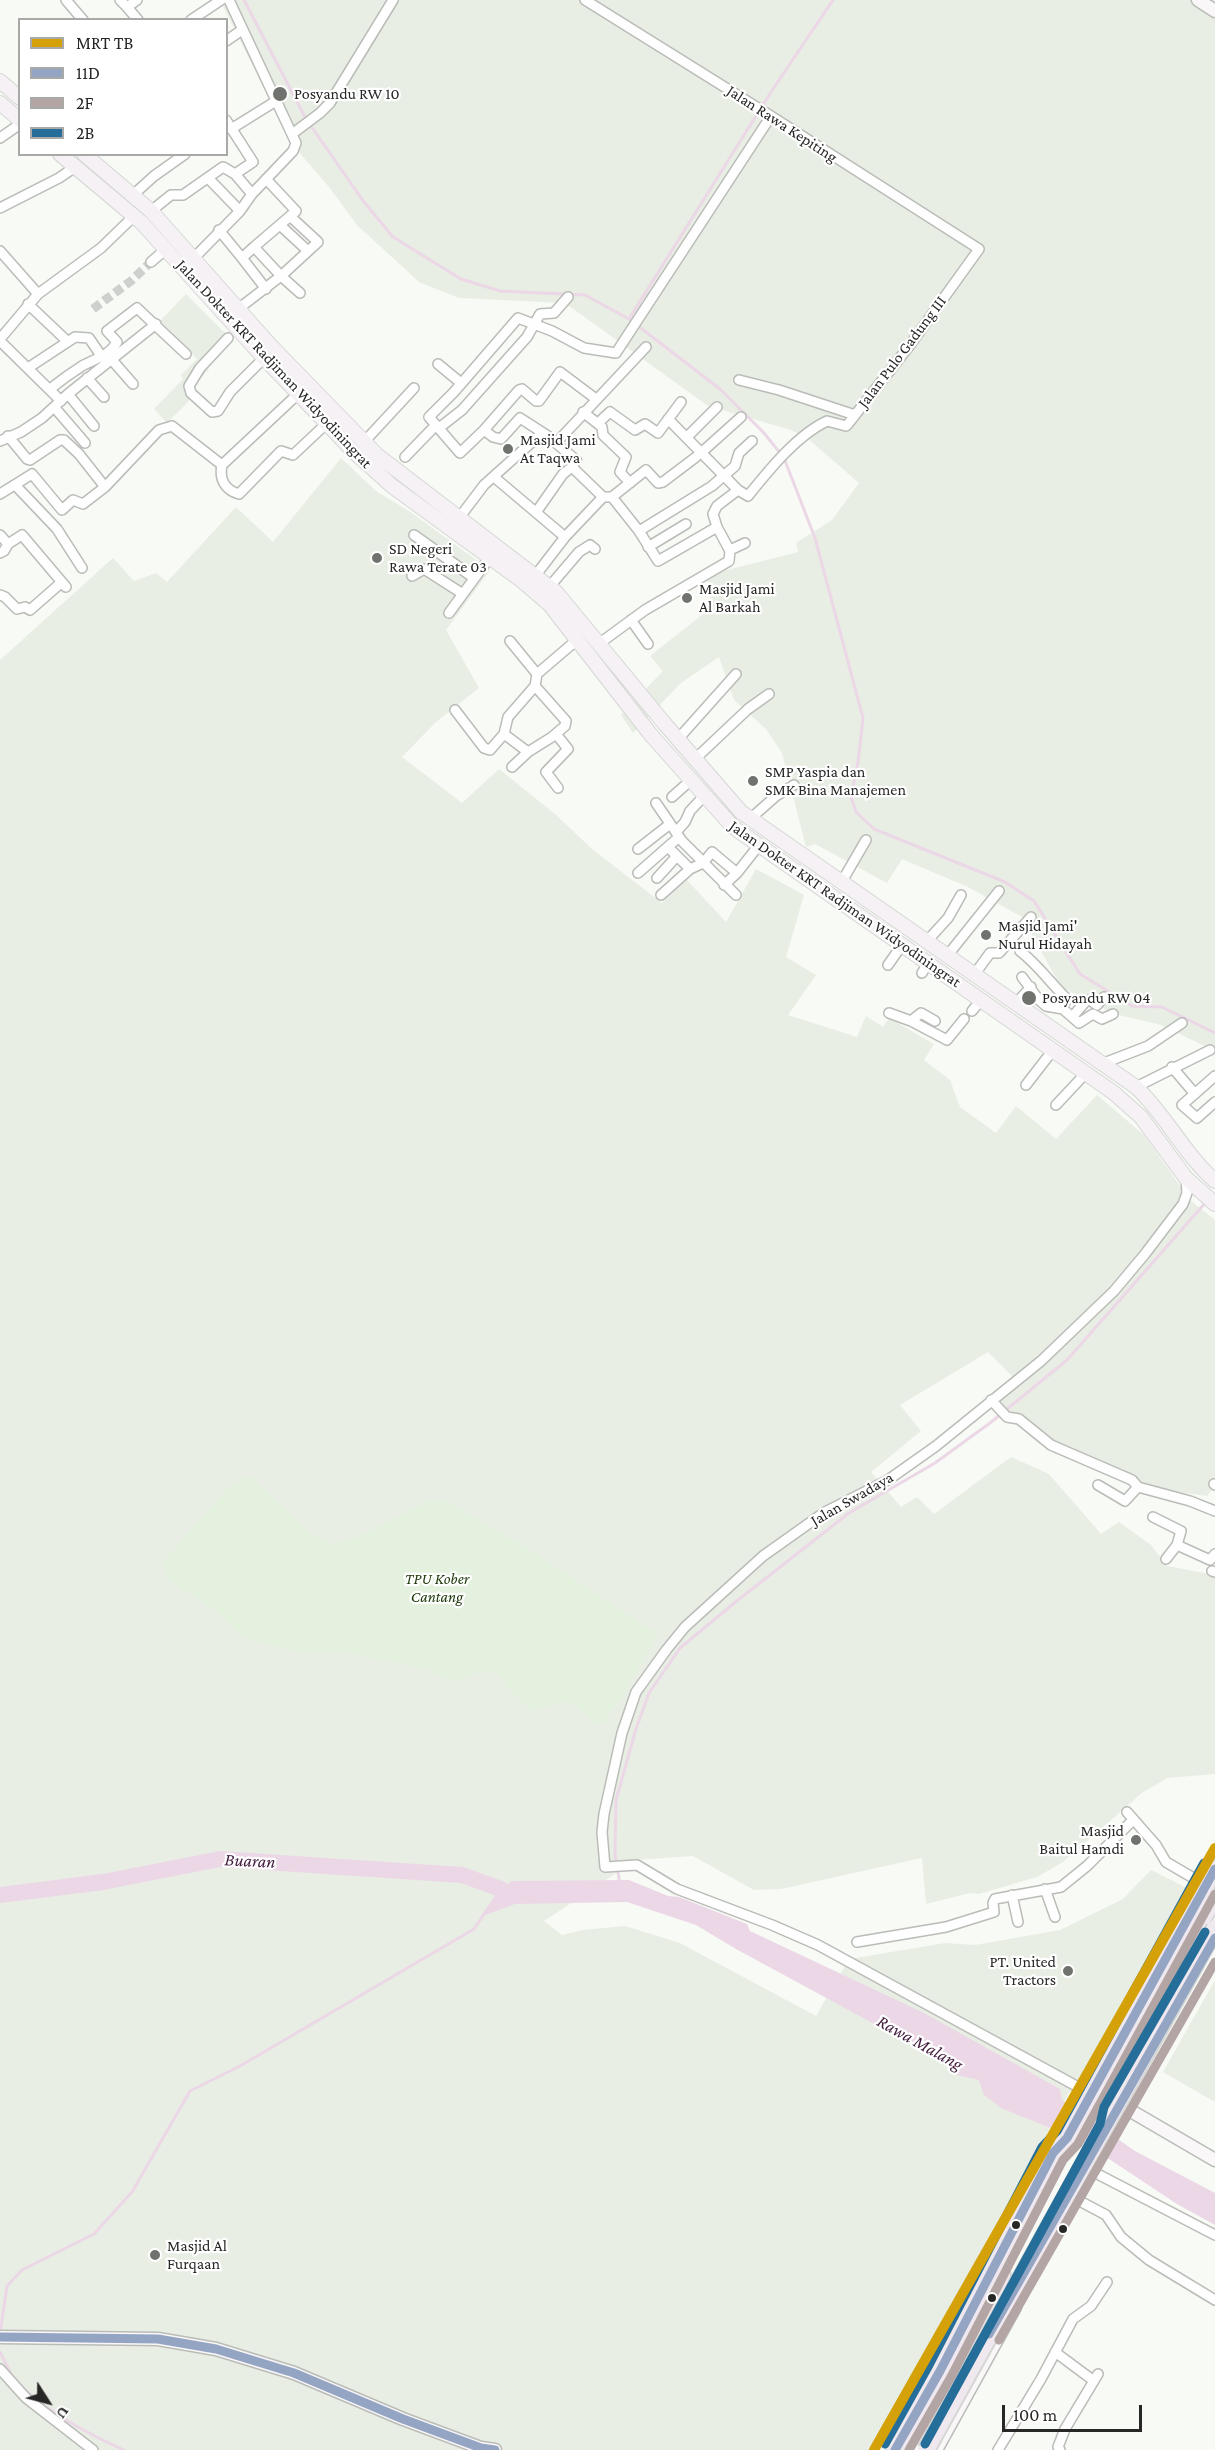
<!DOCTYPE html>
<html>
<head>
<meta charset="utf-8">
<style>
  body { margin:0 }
  #map { position:relative; width:1215px; height:2450px; overflow:hidden; background:#f7faf5; font-family:"Crimson Pro",serif }
  canvas { display:block }
  .legend { position:absolute; left:18px; top:18px; width:210px; height:138px; box-sizing:border-box; background:#fff; border:2px solid #a9a9a8; margin:0; padding:8px 10px; list-style:none; font-size:18px; color:#272826 }
  .legend li { display:flex; align-items:center; gap:12px; height:30px }
  .legend b { width:30px; border:2px solid #a9a9a8 }
  .north { position:absolute; left:18px; top:2372px; width:60px; height:60px; -webkit-text-stroke:4px #fff; paint-order:stroke; rotate:126deg; font-size:16px; font-weight:700; line-height:24px; text-align:center; color:#272826 }
  .north::after { content:''; display:block; margin:auto; width:21px; height:27px; background:#272826; clip-path:polygon(50% 0,100% 100%,50% 72%,0 100%) }
  .scale { position:absolute; left:1002px; top:2405px; width:140px; height:27px; box-sizing:border-box; border:3px solid #272826; border-top:0; padding-left:8px; font-size:18px; line-height:21px; white-space:nowrap; color:#272826; -webkit-text-stroke:4px #fff; paint-order:stroke }
</style>
</head>
<body>
<div id="map">
<canvas width="1215" height="2450"></canvas>
<ul class="legend">
<li><b style="height:8px;background:#d4a208"></b>MRT TB</li>
<li><b style="height:8px;background:#94a5c4"></b>11D</li>
<li><b style="height:8px;background:#b3a5a4"></b>2F</li>
<li><b style="height:8px;background:#256e99"></b>2B</li>
</ul>
<div class="north">U</div>
<div class="scale">100 m</div>
</div>
<script>
const c = document.querySelector('canvas').getContext('2d');
c.lineJoin = 'round';
function fillPath(path, color) { c.fillStyle = color; c.fill(path, 'evenodd'); }
function stroke(path, color, width, dash) { c.strokeStyle = color; c.lineWidth = width; c.lineCap = dash ? 'butt' : 'round'; c.setLineDash(dash || []); c.stroke(path); }
function label(font, color, halo, rows, align = 'center') {
  c.font = font + ' "Crimson Pro",serif'; c.lineWidth = 4.5; c.setLineDash([]); c.textBaseline = 'middle'; c.strokeStyle = halo; c.fillStyle = color; for (const [text, x, y, turn = 0] of rows) {
    c.save(); c.translate(x, y); c.rotate((+turn || 0) * Math.PI / 180); c.textAlign = isNaN(turn) ? turn : align; if (halo) c.strokeText(text, 0, 0); c.fillText(text, 0, 0); c.restore();
  }
}
fillPath(new Path2D(`
  M220,0H1215V1051L1161,1025L1115,1014L1061,987L1022,917L968,887L902,859L887,883L815,844L806,847L782,753L766,729L734,700L719,657L681,683L633,733L621,715L663,671L650,656L712,607L707,575L798,552L796,543L832,520L859,483L806,437L791,430L708,406L565,303L459,298L419,282L357,225L329,187L291,143Z
  M186,294L229,337L205,364L209,369L196,384L188,402L167,423L154,409L183,379L181,375L197,359L160,321Z
  M341,458L376,491L409,511L490,570L446,630L479,688L436,722L402,757L462,803L499,769L555,814L592,849L662,903L686,879L726,922L756,869L804,895L786,957L816,975L788,1015L857,1037L866,1016L883,1027L889,1018L934,1044L924,1060L950,1080L960,1107L996,1133L1016,1106L1056,1139L1097,1095L1144,1135L1190,1200L1215,1220V1486L1207,1496L1141,1487L1052,1450L996,1401L1019,1383L988,1352L900,1405L921,1431L871,1472L901,1507L917,1497L934,1514L1011,1457L1049,1474L1101,1534L1119,1522L1151,1545L1167,1566L1215,1575V1774L1168,1778L1143,1792L1063,1862L1037,1877L979,1894L970,1893L926,1904L922,1858L781,1889L754,1890L693,1856L636,1860L544,1921L562,1935L582,1930L625,1926L680,1943L816,2016L849,1959L945,1943L975,1945L1060,1930L1123,1899L1151,1870L1201,1895L1084,2098L1070,2091L1043,2141L1050,2145L876,2450H0V660L113,558L134,581L156,573L167,582L236,507L273,542Z
  M1215,1980V2102L1163,2072Z`), '#e8eee4');
fillPath(new Path2D(`
  M249,1476L312,1535L333,1544L359,1537L429,1501L447,1502L525,1547L657,1634L623,1695L603,1723H595C570,1698 566,1698 533,1711L513,1694L496,1671L475,1673L453,1682L426,1668L337,1651L306,1652L271,1646L241,1635L215,1610L168,1579L164,1561L229,1487Z`), '#e5f1df');
fillPath(new Path2D(`
  M629,1880L668,1896L679,1897L747,1924L750,1931L924,2013L1060,2089L1062,2100L1135,2151L1215,2193V2225L1177,2204L1082,2141L1001,2108L984,2095L979,2080L957,2075L948,2064L736,1949L696,1925L627,1902L515,1904L483,1916L495,1898L511,1881Z`), '#ecd7e7');
stroke(new Path2D(`
  M244,0L306,119L364,202L393,237L461,279L500,291L585,295L629,319L720,389L764,433L784,458L815,538L863,718L858,762L851,797L856,812L874,829L1005,882L1034,901L1080,974L1132,1006L1162,1007L1215,1033
  M629,319L771,92L833,0
  M620,1884L615,1855L616,1800L636,1729L649,1693L680,1648L738,1600L849,1513L935,1463L990,1423L1067,1360L1206,1202
  M0,2334L7,2286L22,2270L94,2234L132,2192L190,2091L240,2066L474,1929L501,1889H506
  M0,2352L13,2378
  M24,2389C53,2415 88,2434 124,2450`), '#ecd7e7', 3);
stroke(new Path2D(`
  M0,1895L103,1882L220,1859L462,1875L501,1889`), '#ecd7e7', 16);
stroke(new Path2D(`
  M93,309L131,281L151,262`), '#cdd0cc', 9, [9, 4.5]);
const street = new Path2D(`
  M66,0L83,20
  M120,0L127,7L137,0
  M585,0L771,116L979,249L910,345L848,424L846,426L827,421C797,435 769,470 748,496L738,490L717,506L713,514L717,527
  M127,7L138,20
  M191,20L221,0
  M226,41L242,30
  M226,120L253,162L235,174
  M231,129L276,101
  M292,134L320,113L330,103L393,0
  M0,138L20,124
  M209,179L240,211
  M133,195L154,176L185,154
  M0,208L59,178L75,167
  M151,211L171,195H183L223,167L235,174L252,194
  M291,217L318,242L281,276L300,293
  M281,226L308,251
  M219,230L242,258L254,247
  M0,251L38,294
  M242,258L266,289
  M151,262L166,249
  M190,262L240,211L252,194L293,151L296,143L229,0
  M28,304L67,341
  M238,309L281,276L254,247L296,211L266,179
  M228,338L200,368L189,386L191,393L212,412L218,411L230,392L264,358
  M0,339L38,294L101,248L134,216
  M0,341L61,401
  M112,360L133,384
  M438,364L461,383
  M28,368L75,337L89,338L102,357
  M87,378L104,397
  M739,380L779,390L855,415
  M50,389C60,381 71,373 82,366C95,359 110,355 117,342L107,331L137,308L186,354
  M299,393L222,465C219,479 225,490 239,494L281,451L293,455L326,424
  M68,394L94,426
  M55,408L85,443
  M583,412L602,427L603,435L626,457L620,472L630,483
  M668,419L738,490
  M598,423L610,412L635,430L645,424L658,433L681,402
  M439,428L462,410L527,337L540,314L554,313L568,297
  M484,430L519,390L522,389L536,401H539L560,372L596,399
  M8,436L27,459L30,460L60,440H64L79,454L105,487
  M548,436L520,418L501,439L493,437L484,430L460,453L429,417L454,392L518,318L552,331L584,348L616,353L771,116
  M687,437L717,407
  M0,441L21,432L42,418L68,394L156,324
  M364,442L414,388
  M702,452L741,417
  M405,457L436,425
  M572,467L576,460L556,443L646,347
  M494,477L565,537
  M16,486L57,529L82,568
  M0,494L32,474L62,510L73,500L83,504L105,487L159,430L172,426L222,465
  M612,497L639,531L658,561L717,527L730,551
  M537,511L563,474L572,467L603,497
  M459,518L484,485L542,433
  M639,531L712,486L735,466L739,453L752,441
  M0,535L8,544
  M414,535L474,578
  M648,547L686,524
  M0,553L4,551L8,544L22,535L66,587
  M412,576L424,569L463,594
  M535,576L565,537L603,497H612L646,470L658,483L663,482L696,457
  M550,586L579,552L590,545L595,549
  M0,595L5,597L17,609L25,607L30,610L62,582
  M449,613L490,557
  M631,620L648,644
  M510,641L537,674
  M600,643L645,610L729,561L730,550L745,543
  M455,710L484,748L490,750L504,734L508,717L535,686L537,674L578,639
  M504,734L528,752L552,737L565,726L566,721L535,686
  M556,734L568,749L546,772L558,788
  M678,739L736,674
  M695,759L748,709L769,694
  M512,767L528,752
  M672,797L691,780
  M656,803L682,841L736,895
  M750,819L776,796L794,785
  M676,832L685,822L690,811L704,796
  M668,847L690,869
  M638,849L670,824
  M638,873L679,837
  M657,878L677,856
  M841,883L866,840
  M724,885L737,873L759,845
  M661,895L690,869L703,863L712,852L737,873
  M926,942L948,918L961,895
  M1020,951C1038,965 1049,981 1065,997L1066,1001L1060,1008
  M947,956L999,891
  M888,965L902,945
  M922,973L928,963
  M974,975L990,953H999L1031,917
  M1022,977L1039,1000L1046,1006L1063,1009L1079,1023L1093,1014L1102,1019L1113,1014
  M1016,1003L1031,987
  M972,1011L981,1000
  M889,1013L911,1021L947,1040L964,1019
  M1073,1016L1086,1001L1090,1000L1097,1005L1104,997
  M911,1021L921,1013L935,1021
  M1104,1063L1148,1046L1182,1023
  M1172,1067L1195,1094
  M1215,1076L1182,1105L1197,1118L1215,1102
  M1026,1085L1053,1050
  M1136,1087L1210,1050
  M1056,1105L1086,1073
  M991,1400L1007,1417L1019,1419L1051,1445L1132,1480L1138,1487L1190,1501L1215,1511
  M1214,1484L1215,1485
  M1098,1485L1125,1501L1138,1487
  M1153,1517L1181,1531L1177,1545L1166,1559
  M1177,1545L1210,1560L1215,1554
  M1212,1571L1215,1572
  M1127,1812L1156,1845L1166,1862L1207,1886
  M1045,1889L1055,1917
  M1012,1895L1018,1922
  M857,1942L946,1927L994,1912L993,1903L995,1899L1061,1887L1087,1866L1133,1820
  M1091,2094L818,1945L772,1925L677,1889L637,1865L605,1867L602,1832L604,1814L622,1733L636,1692L667,1649L685,1627L763,1556L825,1512L888,1480L936,1446L1041,1361L1114,1291L1145,1254L1183,1204L1187,1193L1186,1178
  M1084,2167L1215,2235
  M1074,2198L1106,2215L1121,2237L1149,2260L1215,2300
  M1055,2352L1094,2381
  M0,2369L26,2398L93,2450
  M998,2450L1041,2379L1073,2319L1091,2306L1107,2282
  M1060,2450L1058,2447L1065,2429L1098,2374`);
const secondary = new Path2D(`
  M1198,0L1215,11
  M1119,2104L1215,2160
  M0,2337L158,2339L216,2349L294,2373L403,2419L481,2448L495,2450
  M936,2450L1015,2307`);
const primary = new Path2D(`
  M0,81L20,98
  M0,103L20,120
  M60,154L141,222L264,358L354,452L392,486L521,580L550,605L651,735L733,827L1114,1093L1141,1117L1186,1178L1215,1204
  M84,154L151,211L270,345L377,455L556,592L664,723L741,812L1136,1087C1166,1115 1184,1154 1215,1181`);
const highway = new Path2D(`
  M1152,2005L1215,1897
  M956,2364L979,2324L1002,2275
  M895,2450L940,2371L1053,2153L1067,2138L1215,1869`);
stroke(street, '#babcb8', 12);
stroke(secondary, '#babcb8', 15);
stroke(primary, '#d5d7d4', 16);
stroke(highway, '#d5d7d4', 20);
stroke(street, '#fefefe', 9);
stroke(secondary, '#faf7f9', 12);
stroke(primary, '#f6f1f5', 14);
stroke(highway, '#f0e8ef', 16);
const highwayBridge = new Path2D(`
  M926,2450L1215,1928`);
stroke(highwayBridge, '#d5d7d4', 20, []);
stroke(highwayBridge, '#f0e8ef', 16);
stroke(new Path2D(`
  M989,2334L1215,1938
  M0,2337L158,2339L216,2349L294,2373L403,2419L481,2448L495,2450
  M895,2450L940,2371L1053,2153L1067,2138L1215,1869`), '#94a5c4', 9);
stroke(new Path2D(`
  M999,2340L1215,1962
  M909,2450L951,2377L1063,2160L1078,2144L1215,1894`), '#b3a5a4', 9);
stroke(new Path2D(`
  M885,2444L929,2365L1042,2147L1057,2131L1204,1863
  M925,2444L1100,2124L1104,2107L1205,1932`), '#256e99', 9);
stroke(new Path2D(`
  M874,2450L1215,1848`), '#d4a208', 10);
for (const [x, y, r, color] of [
  [280,94,8,"#70726e"],
  [508,449,6,"#70726e"],
  [377,558,6,"#70726e"],
  [687,598,6,"#70726e"],
  [753,781,6,"#70726e"],
  [986,935,6,"#70726e"],
  [1029,998,8,"#70726e"],
  [1136,1840,6,"#70726e"],
  [1068,1971,6,"#70726e"],
  [1016,2225,5,"#272826"],
  [1063,2229,5,"#272826"],
  [155,2255,6,"#70726e"],
  [992,2298,5,"#272826"]
]) { const dot = new Path2D(); dot.arc(x, y, r, 0, 2 * Math.PI); c.fillStyle = color; c.fill(dot); stroke(dot, '#fff', 2); }
label('16px', '#272826', '#fff', [
  ["Posyandu RW 10",294,94],
  ["Masjid Jami",520,440],
  ["At Taqwa",520,458],
  ["SD Negeri",389,549],
  ["Rawa Terate 03",389,567],
  ["Masjid Jami",699,589],
  ["Al Barkah",699,607],
  ["SMP Yaspia dan",765,772],
  ["SMK Bina Manajemen",765,790],
  ["Masjid Jami'",998,926],
  ["Nurul Hidayah",998,944],
  ["Posyandu RW 04",1042,998],
  ["Masjid",1124,1831,"right"],
  ["Baitul Hamdi",1124,1849,"right"],
  ["PT. United",1056,1962,"right"],
  ["Tractors",1056,1980,"right"],
  ["Masjid Al",167,2246],
  ["Furqaan",167,2264]
], 'left');
label('16px', '#272826', '#fff', [
  ["Jalan Rawa Kepiting",782,124,33],
  ["Jalan Pulo Gadung III",902,352,-53],
  ["Jalan Dokter KRT Radjiman Widyodiningrat",274,364,47],
  ["Jalan Dokter KRT Radjiman Widyodiningrat",845,904,35],
  ["Jalan Swadaya",852,1499,-30]
]);
label('italic 16px', '#1d3809', '#fff', [
  ["TPU Kober",437,1579],
  ["Cantang",437,1597]
]);
label('italic 18px', '#401a3c', '#fff', [
  ["Buaran",250,1861,3],
  ["Rawa Malang",920,2043,29]
]);
</script>
</body>
</html>
